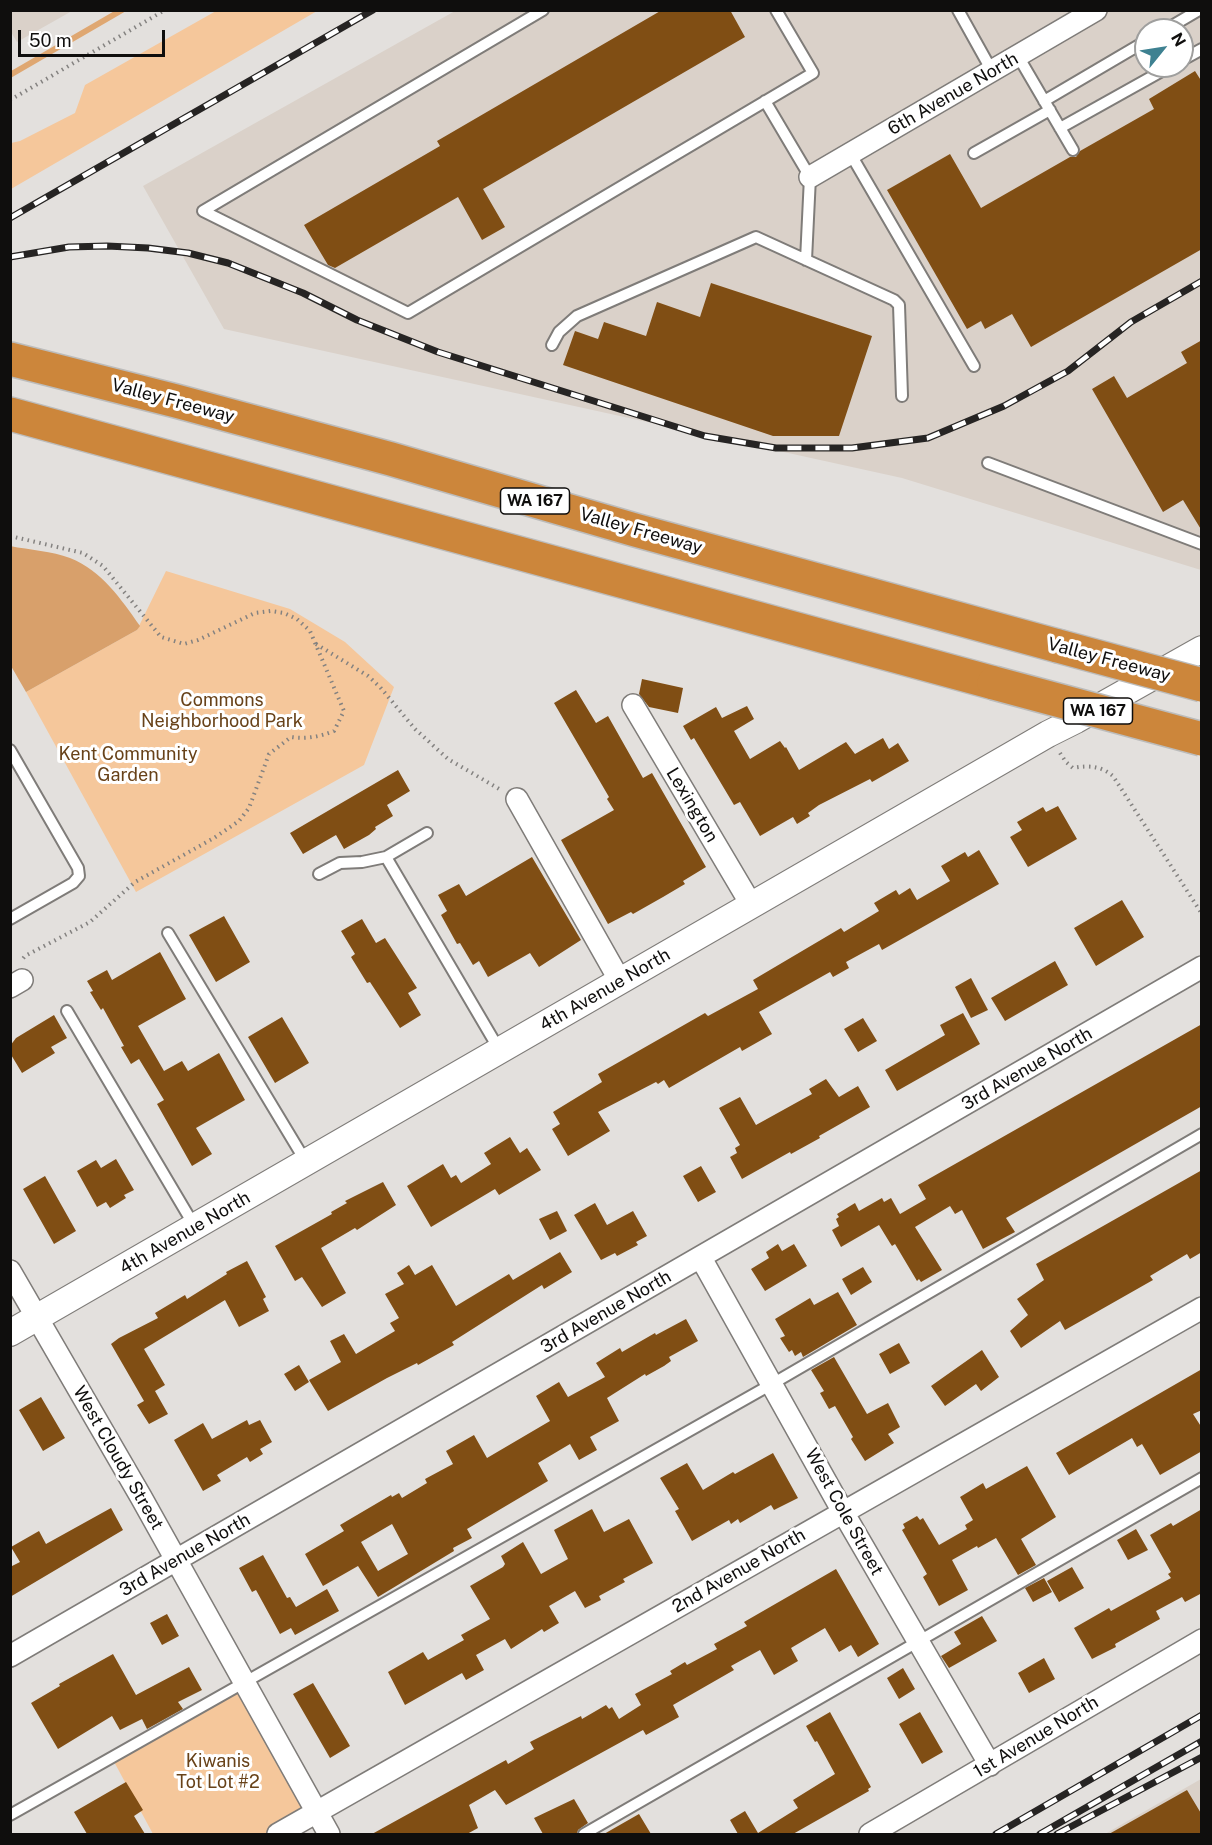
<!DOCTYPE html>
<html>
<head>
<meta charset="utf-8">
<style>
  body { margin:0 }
  #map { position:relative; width:1212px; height:1845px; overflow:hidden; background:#e3e0dd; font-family:"Public Sans",sans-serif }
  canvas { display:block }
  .frame { position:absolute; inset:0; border:12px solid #0f0e0d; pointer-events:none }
  .north { position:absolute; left:1134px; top:18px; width:60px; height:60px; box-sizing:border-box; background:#fff; border:2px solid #9f9f9e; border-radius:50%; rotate:60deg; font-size:16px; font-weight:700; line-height:24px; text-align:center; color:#0f0e0d }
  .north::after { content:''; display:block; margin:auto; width:21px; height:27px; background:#3e8191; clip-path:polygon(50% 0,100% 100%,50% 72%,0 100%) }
  .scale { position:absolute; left:18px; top:30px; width:147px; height:27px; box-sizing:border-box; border:3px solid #0f0e0d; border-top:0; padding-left:8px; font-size:18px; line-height:21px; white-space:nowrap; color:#0f0e0d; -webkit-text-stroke:4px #fff; paint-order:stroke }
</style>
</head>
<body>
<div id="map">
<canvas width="1212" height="1845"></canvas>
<div class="frame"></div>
<div class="north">N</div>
<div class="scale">50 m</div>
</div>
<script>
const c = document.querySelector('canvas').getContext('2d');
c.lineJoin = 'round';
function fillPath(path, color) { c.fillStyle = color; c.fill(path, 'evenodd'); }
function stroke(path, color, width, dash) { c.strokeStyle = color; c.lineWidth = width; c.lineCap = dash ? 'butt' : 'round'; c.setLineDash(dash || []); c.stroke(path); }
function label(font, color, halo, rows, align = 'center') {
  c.font = font + ' "Public Sans",sans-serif'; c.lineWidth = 6; c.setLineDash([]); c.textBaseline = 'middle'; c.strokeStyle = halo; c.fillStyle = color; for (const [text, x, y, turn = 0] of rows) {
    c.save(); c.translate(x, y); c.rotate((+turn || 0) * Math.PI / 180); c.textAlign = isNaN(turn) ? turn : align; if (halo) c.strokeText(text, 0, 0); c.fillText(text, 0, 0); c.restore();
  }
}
fillPath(new Path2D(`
  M11,10H72V11L17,42L11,32Z
  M455,11H1201V570L902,478L224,329L143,186ZM1146,30H1182V66H1146Z
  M1201,1779V1834H1105Z`), '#dad1c9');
fillPath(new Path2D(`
  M216,11H317L11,189V143L20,141L75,113L85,85Z
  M166,571L290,609L345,642L394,687L364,765L136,892L26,692L137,630Z
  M244,1684L317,1812L278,1834H153L112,1758Z`), '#f5c79b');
fillPath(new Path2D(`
  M10,546C30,550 52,551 70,558C102,571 121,599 140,626L137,630L26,692L11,666Z`), '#d8a06b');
stroke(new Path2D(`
  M10,75L122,10`), '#dfa771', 6);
fillPath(new Path2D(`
  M662,10H730L745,37L483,189L505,227L482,240L458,197L335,268L328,265L304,225L440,146L437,141Z
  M1195,71L1202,82V249L1031,347L1012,314L985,329L981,321L967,329L887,190L950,154L981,208L1070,157H1076L1080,151L1154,109L1149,99Z
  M711,283L872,336L839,436H773L563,365L575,331L598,339L604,322L646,336L657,302L700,317Z
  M1202,340V531L1183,500L1163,512L1092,389L1114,376L1127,398L1187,363L1181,352Z
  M642,679L683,688L678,713L649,707L639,694Z
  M576,690L596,723L608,716L643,778L652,773L706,867L683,881L685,884L663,897L633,914L631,912L608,924L561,840L614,810L607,799L609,797L554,703Z
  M747,706L754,719L734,731L750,759L780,741L785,748L786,747L799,770L846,742L855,754L883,738L889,749L898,743L909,761L872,782L870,779L819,805L808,813L810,816L797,824L793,817L760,836L740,802L734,805L694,738L691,740L683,726L716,707L722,718Z
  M398,770L410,791L387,805L393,816L375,827L376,829L369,835L344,849L336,835L303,854L290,833Z
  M1058,806L1077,839L1028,867L1010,837L1022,830L1017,822L1043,807L1046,812Z
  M979,850L999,884L882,950L879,944L846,962L849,968L833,977L830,972L759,1012L772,1034L742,1051L740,1047L669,1088L664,1080L658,1084L656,1082L598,1112L610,1131L568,1156L552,1129L560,1124L553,1112L602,1082L598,1074L705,1013L708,1016L758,989L753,980L841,928L844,932L879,911L874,903L896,890L899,895L910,888L917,900L950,881L941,866L965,852L968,857Z
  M532,857L581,940L539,967L530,953L488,977L479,961L473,965L460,943L457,944L441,915L447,911L438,895L459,884L466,896Z
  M1122,900L1144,937L1096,966L1074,928Z
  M224,916L250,962L216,982L189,935Z
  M362,919L376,943L385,938L417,988L408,993L421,1015L400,1028L370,982L367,983L351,957L355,954L341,931Z
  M160,952L186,999L138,1026L164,1071L182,1061L188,1071L219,1053L245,1100L196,1128L212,1154L192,1166L157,1104L164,1100L139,1059L131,1064L121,1047L124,1046L103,1008L101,1010L90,992L93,991L87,981L107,970L112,980Z
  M1055,961L1068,985L1005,1021L991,998Z
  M971,978L988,1010L971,1018L955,987Z
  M963,1013L980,1044L897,1091L885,1070L945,1035L940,1025Z
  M54,1015L67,1038L51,1047L55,1053L22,1073L10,1053V1046L16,1038Z
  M282,1017L309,1063L275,1083L248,1037Z
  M863,1018L877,1041L858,1052L844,1029Z
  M1202,1024V1106L1006,1218L1015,1232L983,1249L962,1210L955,1214L950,1206L915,1227L942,1270L921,1282L919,1279L917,1281L895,1244L892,1246L890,1243L879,1225L841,1247L832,1230L839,1226L836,1219L839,1217L837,1214L855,1203L859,1211L882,1198L884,1202L891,1198L900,1214L926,1199L918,1185Z
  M826,1079L839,1097L858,1086L870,1107L819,1136L820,1138L791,1154L790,1152L742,1179L730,1157L737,1153L735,1148L740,1145L719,1108L740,1097L756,1125L812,1094L809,1089Z
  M510,1137L520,1153L527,1148L541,1170L499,1195L495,1189L431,1227L407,1186L443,1164L451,1178L456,1175L461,1183L491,1164L484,1153Z
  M116,1159L134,1190L124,1195L126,1198L110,1208L106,1202L97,1207L77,1171L96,1160L101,1168Z
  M701,1166L716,1192L698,1202L683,1176Z
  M1202,1170V1252L1190,1259L1187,1254L1150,1276L1153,1280L1065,1330L1060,1321L1021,1348L1010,1331L1028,1315L1017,1299L1044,1280L1036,1264Z
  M45,1176L76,1231L54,1244L23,1189Z
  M383,1182L396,1205L357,1230L355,1228L321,1248L346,1293L322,1307L302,1277L295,1281L275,1246L332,1214L331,1212L347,1203L345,1201Z
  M595,1203L607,1225L633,1211L647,1236L636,1242L638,1245L617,1256L615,1253L601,1260L574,1215Z
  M557,1211L567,1231L550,1240L539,1219Z
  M778,1244L782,1251L794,1244L807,1266L765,1291L751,1269L769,1258L766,1252Z
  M560,1252L572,1272L544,1289L542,1285L452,1342L454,1345L418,1365L417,1363L387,1378L328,1411L309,1380L341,1362L330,1341L344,1334L356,1354L395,1331L390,1323L399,1318L385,1294L404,1284L397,1273L409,1265L415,1275L432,1265L456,1306L509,1274L513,1280Z
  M247,1261L266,1297L263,1299L269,1311L239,1327L225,1300L144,1349L165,1385L155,1391L168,1414L149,1424L137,1405L144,1401L111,1344L119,1338L158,1318L155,1313L185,1295L187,1299L227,1274L226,1272Z
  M863,1267L872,1282L851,1295L842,1279Z
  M838,1292L857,1325L803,1357L801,1352L795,1356L792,1350L789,1352L780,1338L785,1336L775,1319L810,1298L814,1305Z
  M686,1319L698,1341L669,1357L671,1361L664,1366L646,1376L645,1374L607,1398L619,1421L590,1437L597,1450L579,1460L570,1444L538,1463L548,1481L467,1529L472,1538L453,1548L454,1551L378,1597L358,1566L323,1586L305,1554L344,1531L340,1525L391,1495L392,1497L399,1493L402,1498L427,1483L425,1479L453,1464L446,1451L474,1435L487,1458L550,1421L536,1396L559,1382L568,1397L605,1377L596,1363L620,1348L622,1352L655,1333L656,1335ZM392,1524L408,1554L378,1571L361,1542Z
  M899,1343L910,1363L890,1374L879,1354Z
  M982,1350L999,1377L981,1391L976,1384L945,1406L931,1386Z
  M834,1357L867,1414L888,1403L900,1427L888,1434L894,1443L865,1461L851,1439L853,1437L835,1406L829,1409L820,1393L824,1391L811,1370Z
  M299,1365L309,1382L295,1391L284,1374Z
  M1202,1369V1410L1193,1414L1202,1428V1451L1160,1475L1142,1444L1137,1447L1132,1438L1069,1475L1056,1453Z
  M41,1397L65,1438L43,1451L19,1410Z
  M247,1420L249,1425L260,1420L272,1442L260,1449L263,1454L250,1462L247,1457L217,1475L221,1481L203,1491L174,1440L203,1423L212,1439Z
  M773,1453L798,1498L774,1510L771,1505L740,1523L738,1519L731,1524L729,1520L692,1541L675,1511L679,1509L660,1478L687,1463L703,1490L733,1472L735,1474Z
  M1027,1466L1056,1517L1021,1539L1036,1565L1018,1575L996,1538L978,1548L977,1546L952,1560L968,1590L939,1606L923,1577L927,1574L902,1530L905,1528L903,1524L917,1516L920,1520L923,1518L939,1545L967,1529L965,1525L973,1520L960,1497L983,1483L986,1489Z
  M111,1508L123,1530L10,1597V1567L20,1562L11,1547L39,1531L46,1544Z
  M592,1509L604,1532L629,1519L653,1563L623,1579L625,1582L599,1596L601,1600L585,1608L575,1591L549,1606L559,1623L544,1632L542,1629L511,1649L505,1639L476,1655L484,1670L466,1680L462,1673L405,1705L388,1672L423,1652L428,1660L464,1640L461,1635L490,1619L470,1586L503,1567L505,1564L501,1556L523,1542L541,1574L568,1559L554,1530Z
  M1202,1509V1593L1185,1602L1182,1597L1156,1611L1160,1619L1115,1644L1116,1647L1092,1659L1074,1628L1109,1608L1111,1611L1171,1578L1168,1574L1171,1572L1150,1535L1171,1523L1173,1526Z
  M1136,1529L1148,1550L1128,1560L1117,1540Z
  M263,1555L287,1598L290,1597L296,1607L327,1589L339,1611L295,1635L291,1628L280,1634L256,1590L252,1592L239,1568Z
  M1072,1567L1084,1588L1059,1602L1047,1581Z
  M836,1569L879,1644L858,1657L851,1645L839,1652L825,1628L791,1648L798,1661L774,1675L760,1650L731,1666L734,1670L673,1705L679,1717L646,1735L643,1730L506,1805L495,1790L469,1805L478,1828L467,1834H372L506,1760L508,1764L534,1749L530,1742L581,1716L582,1719L606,1705L609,1709L612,1707L619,1719L641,1705L635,1694L672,1674L670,1671L685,1662L687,1665L717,1649L714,1644L747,1626L744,1622Z
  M1044,1578L1052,1592L1033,1602L1025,1588Z
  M167,1614L179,1636L162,1645L150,1623Z
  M982,1616L997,1641L949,1668L941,1656L961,1644L954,1632Z
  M113,1654L136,1695L189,1667L202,1690L178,1702L183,1709L147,1729L142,1719L120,1730L112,1716L58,1749L31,1703L60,1686L59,1684Z
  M1044,1658L1055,1679L1029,1693L1018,1673Z
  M903,1668L915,1689L899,1699L887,1678Z
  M313,1683L350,1746L330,1758L293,1694Z
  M830,1712L871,1787L868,1789L869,1791L793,1834H738L730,1820L745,1811L758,1833L798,1808L793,1800L835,1774L817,1741L815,1742L806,1726Z
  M920,1712L943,1752L922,1764L899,1724Z
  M126,1782L143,1810L134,1816L145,1834H87L74,1812Z
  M1187,1790L1202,1815V1834H1109Z
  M574,1799L588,1823L578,1830L577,1834H543L534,1818Z
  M639,1814L651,1834H604Z`), '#804e14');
const service = new Path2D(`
  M543,10L203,211L408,313L813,73L776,10
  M958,10L992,71
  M1165,30L1199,10
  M1018,56L1073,150
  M1182,60L1202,49
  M765,101L810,177L806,260
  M1044,101L1146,41
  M1060,128L1171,66
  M850,153L974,366
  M974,153L1050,110
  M552,345L559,332L577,316L756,237L894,300L899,305L902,396
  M988,463L1202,544
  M10,750L78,868L79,876L73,883L10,919
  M427,833L386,857L500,1051
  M319,874L340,863L362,862L386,857
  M168,933L306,1162
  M67,1011L195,1227
  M10,1815L772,1384L1202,1134
  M584,1834L1202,1478`);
const minor = new Path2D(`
  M810,177L1096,10
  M633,705L752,906
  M517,799L620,981
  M10,987L22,980
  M701,1258L843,1512L990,1765
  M10,1271L141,1497L329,1834
  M10,1656L1202,967
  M278,1834L1202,1308
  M870,1834L1202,1640`);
const tertiary = new Path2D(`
  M10,1333L1048,734L1076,720L1202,649`);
const motorway = new Path2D(`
  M10,359L176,401L391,459L635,530L1058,646
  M10,414L994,683`);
stroke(service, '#7f7c79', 14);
stroke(minor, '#7f7c79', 24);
stroke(tertiary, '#7f7c79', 28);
stroke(motorway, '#bcbcbb', 36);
stroke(new Path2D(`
  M10,100L165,10
  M10,536L83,553L103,566L161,637L184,644L198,640L255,613L271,611L284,613L297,619L310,631L344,711L334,731C319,737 306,739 291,737L269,754L249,808L239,821L214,838L135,882L90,922L25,956L21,961
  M316,644L368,676L380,687L415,729L448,759L501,790
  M1060,753L1066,762L1073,768C1089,765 1101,766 1113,776L1202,914`), '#848280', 4, [1.5, 4.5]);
stroke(service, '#fff', 10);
stroke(minor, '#fff', 21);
stroke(tertiary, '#fff', 26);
stroke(motorway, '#cc863b', 33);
const rail = new Path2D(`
  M10,218L373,10
  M10,257L69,247L107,246L148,248L188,253L228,263L303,293L357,320L438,352L705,436L776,448H852L928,438L1004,406L1068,371L1131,322L1202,281
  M996,1834L1202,1715
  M1040,1834L1202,1741
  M1057,1834L1202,1757`);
stroke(rail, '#262423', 7);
stroke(rail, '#fff', 4.5, [14]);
const motorwayBridge = new Path2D(`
  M1058,646L1202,685
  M994,683L1202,739`);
stroke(motorwayBridge, '#bcbcbb', 36, []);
stroke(motorwayBridge, '#cc863b', 33);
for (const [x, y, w] of [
  [535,501,69],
  [1098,711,69]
]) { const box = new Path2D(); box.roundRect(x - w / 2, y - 13, w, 26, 4.5); c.fillStyle = '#fff'; c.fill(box); stroke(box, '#0f0e0d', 1.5); }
label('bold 16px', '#0f0e0d', null, [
  ["WA 167",535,501],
  ["WA 167",1098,711]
]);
label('18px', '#0f0e0d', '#fff', [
  ["6th Avenue North",953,94,-30],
  ["Valley Freeway",173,401,15],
  ["Valley Freeway",641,531,16],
  ["Valley Freeway",1109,660,15],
  ["Lexington",692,805,59],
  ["4th Avenue North",605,990,-30],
  ["3rd Avenue North",1027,1069,-30],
  ["4th Avenue North",185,1233,-30],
  ["3rd Avenue North",606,1312,-30],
  ["West Cloudy Street",118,1458,60],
  ["West Cole Street",844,1512,61],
  ["3rd Avenue North",185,1555,-30],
  ["2nd Avenue North",739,1571,-30],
  ["1st Avenue North",1036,1737,-31]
]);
label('18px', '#684219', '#fff', [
  ["Commons",222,700],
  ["Neighborhood Park",222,721],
  ["Kent Community",128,754],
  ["Garden",128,775],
  ["Kiwanis",218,1761],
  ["Tot Lot #2",218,1782]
]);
</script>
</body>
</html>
